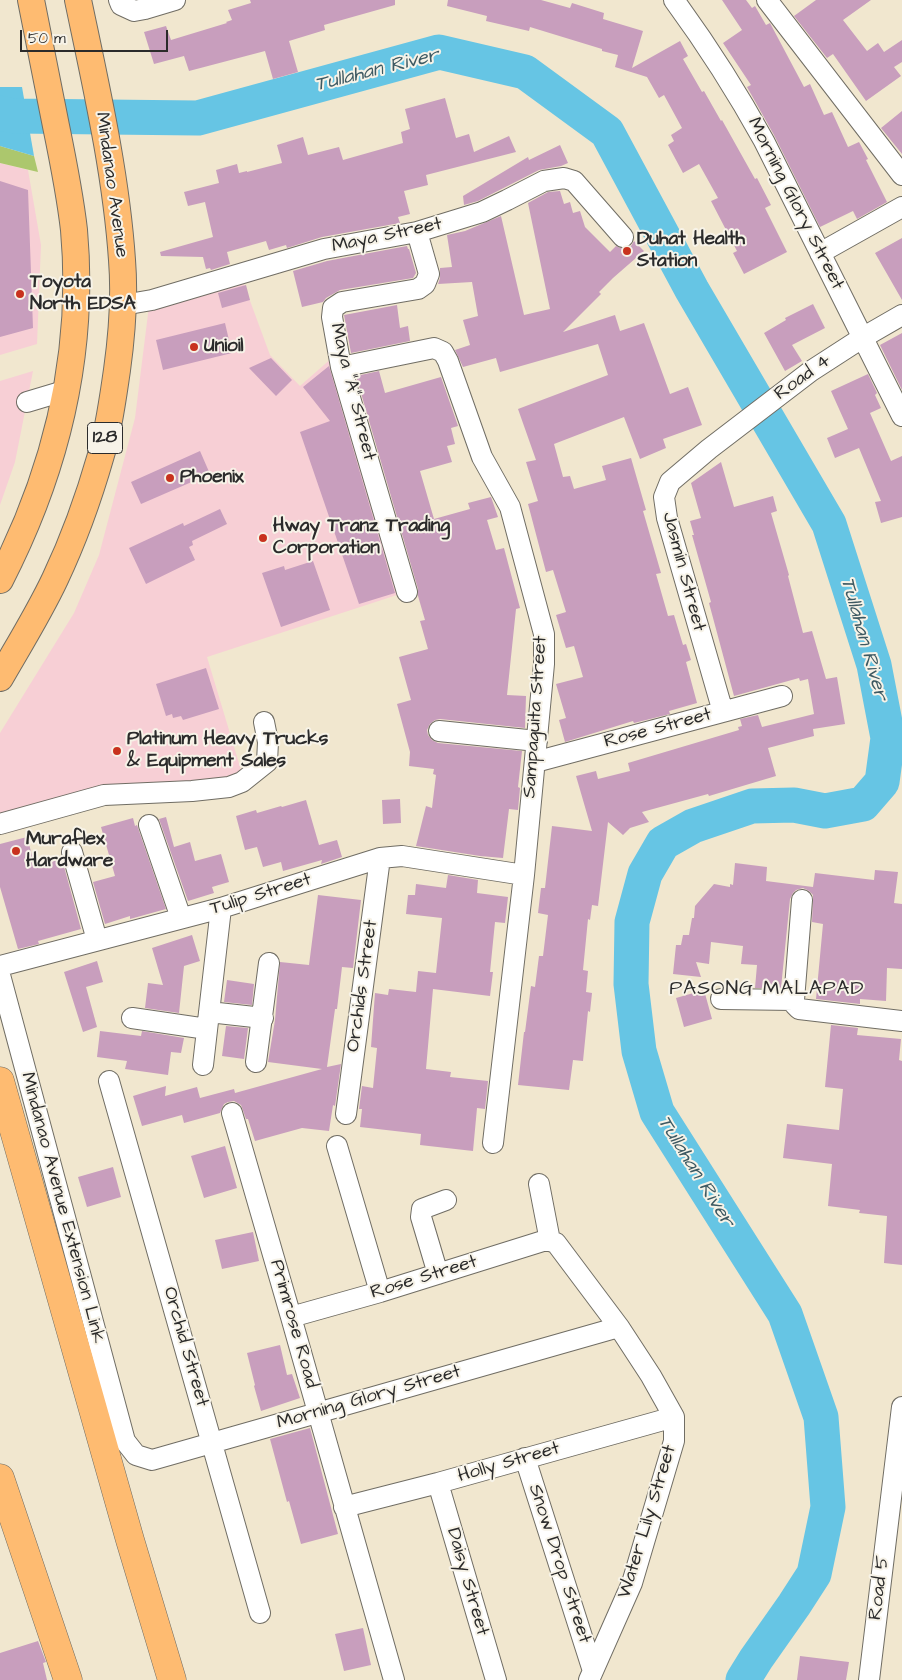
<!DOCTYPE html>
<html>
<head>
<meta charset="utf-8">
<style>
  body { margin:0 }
  #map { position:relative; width:902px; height:1680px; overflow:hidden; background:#f1e7cf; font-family:"Architects Daughter",sans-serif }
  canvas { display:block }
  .scale { position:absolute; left:20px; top:30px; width:148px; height:22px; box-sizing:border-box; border:2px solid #2b2b2b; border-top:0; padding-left:6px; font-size:15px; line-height:18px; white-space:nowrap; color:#2b2b2b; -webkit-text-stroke:4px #f7f3e8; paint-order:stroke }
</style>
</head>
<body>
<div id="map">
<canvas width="902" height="1680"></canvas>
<div class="scale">50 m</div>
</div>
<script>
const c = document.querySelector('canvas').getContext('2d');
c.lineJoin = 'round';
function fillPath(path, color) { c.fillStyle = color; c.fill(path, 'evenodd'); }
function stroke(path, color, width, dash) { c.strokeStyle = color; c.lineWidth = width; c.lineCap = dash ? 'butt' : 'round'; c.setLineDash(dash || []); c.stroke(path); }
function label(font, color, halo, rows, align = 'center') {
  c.font = font + ' "Architects Daughter",sans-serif'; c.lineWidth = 4; c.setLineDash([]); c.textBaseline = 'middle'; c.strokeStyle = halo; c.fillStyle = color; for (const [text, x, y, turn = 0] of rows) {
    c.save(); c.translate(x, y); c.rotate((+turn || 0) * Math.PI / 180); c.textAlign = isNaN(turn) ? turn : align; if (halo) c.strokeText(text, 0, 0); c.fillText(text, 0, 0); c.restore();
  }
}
fillPath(new Path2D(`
  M0,163L28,170L41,245L37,344L0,355Z
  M242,279L270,355L300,386L333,357L403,593L207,657L241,770L234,779L0,817V733L74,613L99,555L135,418L149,306Z
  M33,371L15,462L0,505V381Z`), '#f7cfd5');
fillPath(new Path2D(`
  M0,146L34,156L38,172L0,163Z`), '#acc76d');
fillPath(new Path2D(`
  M0,87H22L34,156L0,146Z`), '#66c5e4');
stroke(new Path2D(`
  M0,113L14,116L198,118L439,52L525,72L607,132L692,290L829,524L874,665L888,738L882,782L863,804L825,811L794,805L752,806L693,826L663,843L645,874L632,922L631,984L639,1051L657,1112L785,1314L821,1417L828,1507L814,1574L794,1605L756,1659L743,1680`), '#66c5e4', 35);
fillPath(new Path2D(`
  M250,0H395V5L324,25L325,30L289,41L298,72L273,79L265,51L189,71L184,56L154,64L144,32L166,26L171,40L227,23L226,22L232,20L228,10L251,3Z
  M448,0H541L570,8L572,3L604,13L603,19L643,31L632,68L680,41L688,56L683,59L702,92L704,91L721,121L722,120L755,179L757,178L771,205L765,208L787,252L744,274L733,253L737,251L711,201L718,198L699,164L683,173L668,145L674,141L671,135L682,128L664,95L659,98L647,77L615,67L618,55L602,51V49L530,27L529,31L486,21L487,16L447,6Z
  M722,0H746L752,8L755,6L766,25L770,23L804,87L810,84L824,115L832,112L848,147L859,142L868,159L866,160L887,202L857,219L853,211L820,227L774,135L747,87L751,85L723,43L742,30Z
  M816,0H871L843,20L867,51L878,43L884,52L902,40V62L894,67L901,76L866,101L833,54L827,58L794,16Z
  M445,98L456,138L469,134L474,152L509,136L516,152L426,175L428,185L404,191L410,214L398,217L400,223L322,237L287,248L286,245L269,250L266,241L227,252L230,264L211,270L210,268L206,269L203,257L161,256L160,252L213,237L205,202L188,206L184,192L219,183L216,170L237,164L239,173L247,171V172L282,163L277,145L303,137L308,155L339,147L343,160L403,143L401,132L410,129L405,109Z
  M902,111V154L881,128Z
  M560,145L568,163L561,166L539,170L478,201L464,205L463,196L528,157L529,160Z
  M0,181L28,190L33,328L0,337Z
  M560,191L564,204L570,202L573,213L580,211L585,227L610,252L616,246L620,248H626L631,246L634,241L644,251L613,278L599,292L601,294L563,332L615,315L620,331L644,323L670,394L688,387L702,425L663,439L666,448L640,459L624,417L554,444L563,477L570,476L574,489L606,480L602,466L631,458L646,510L643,511L661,573L656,574L668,616L674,615L683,645L686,644L691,660L686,662L697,703L669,711L670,714L634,723L633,721L565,742L559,720L566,718L556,684L583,677L574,646L566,648L556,615L566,612L553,570L546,572L528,504L538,501L526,462L536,460L518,409L608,375L598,344L500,372L496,358L463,367L455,350L470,345L463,320L478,316L472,282L438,284L440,278V268L452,267L447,235L465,231L501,216L524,315L550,309L528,203L548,192Z
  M902,238V300L875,253Z
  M407,246L408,249H409L416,273L413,278L340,290L326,298L323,302L302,307L293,271L327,261Z
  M246,285L250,300L222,308L218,293Z
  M813,304L825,328L792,345L802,361L785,371L764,333L786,320L785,318Z
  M397,305L400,328L408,326L410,341L351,353L344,315Z
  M225,323L232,353L163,370L156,340Z
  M902,333V390L880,345Z
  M271,358L292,380L276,396L249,368Z
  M329,366L395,593L359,604L300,432L330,421L303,387Z
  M379,371L385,393L441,377L458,426L451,428L455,444L447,446L452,462L420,471L434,519L470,509L468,503L491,497L498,517L487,520L496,550L504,548L520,608L516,609L507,695L526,696L525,728L440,719L435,720L430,724L427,730L428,735L432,740L438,743L522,751L518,787L520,788L518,810L509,809L503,858L480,856L416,846L426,806L432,808L436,775L433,774L434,769L409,766L410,752L397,704L411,700L399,657L428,649L420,621L425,620L418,596V589L356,376Z
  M868,374L877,393L875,395L881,408L870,413L891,461L902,456V517L881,523L875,502L881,501L859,448L835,458L827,438L848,429L831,391Z
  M200,451L210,474L141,504L131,482Z
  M721,462L734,507L773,496L777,511L771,513L789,575L788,576L803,633L812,631L826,679L837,677L845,724L813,729L814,736L768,748L776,776L709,796L708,794L642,812L649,822L630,828L623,835L608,822L598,906L592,905L590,920L588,919L583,970L588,971L586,992L592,993L590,1012L588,1011L583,1061L573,1060L569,1090L518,1085L524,1032H525L531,986L535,987L539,956H543L548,915L538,913L541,888H545L552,826L592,831L576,776L596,771L598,779L630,771L628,763L739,730L738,727L742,726L740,719L758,715L762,727L814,714L808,679L800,681L799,678L734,696L709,603L711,602L692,535H694L690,521L701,518L691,483Z
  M220,509L227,524L192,541L193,545L189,547L195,560L146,584L129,548L183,523L184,526Z
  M313,561L330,610L281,627L262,573L284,566L285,570Z
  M206,668L219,709L183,720L181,716L173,718L172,714L166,716L156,684Z
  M400,799L401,823L383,824L382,800Z
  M306,800L319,845L337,840L342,857L321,864L322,860L283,871L281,862L263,867L257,847L245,850L236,816L256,810L257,813L281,806L282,807Z
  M166,817L174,847L190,842L195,861L221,854L229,882L212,887L214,893L188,901L159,819Z
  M133,818L135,826L137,825L166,909L130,919V916L105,924L93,882L115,876L101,827Z
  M27,837L35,866L62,859L81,929L38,941L39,944L18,949L0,887V844Z
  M735,863L767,867L766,881L813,887L815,873L874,880L875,870L898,872L894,903L902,904V969L887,968L886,1001L860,999V1004L816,999L823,924L812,922L813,895L809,891L803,888L796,890L793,893L790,899L781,988H755L757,965L741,964L743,946L711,942L709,964L696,962L701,977L673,974L676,945H681L683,935H689L692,918H694L695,906L714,884L730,887V884L733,885Z
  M448,875L478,880L477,893L508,897L505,923L495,922L490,972H493L490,996L433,989L426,1069L451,1072L450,1077L488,1081L485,1109L477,1108L473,1151L420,1145L421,1134L360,1127L362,1109H359L362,1086L373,1088L377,1048L371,1047L375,993L388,995L389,989L416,992L418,971L436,973L442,918L406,914L408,895H415L416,884L446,888Z
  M318,895L361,900L353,968L342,967L337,1009H335L327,1067L341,1064L335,1106L333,1105L329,1131L302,1128L255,1141L248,1119H246L241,1105L234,1101L228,1102L224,1104L220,1113L184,1123L182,1115L142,1126L133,1096L166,1086L165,1096L197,1087L200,1098L234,1089L235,1093L322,1069L268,1062L275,1020L280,962L309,965Z
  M192,935L200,961L184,966L179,1013L145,1008L148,983L163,985L152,948Z
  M97,961L103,982L86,987L97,1027L83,1032L64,972Z
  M227,980L254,984L252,1005L224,1002Z
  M704,990L712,1019L684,1027L676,998Z
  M831,1025L858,1028L857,1035L901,1039L899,1060L902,1061V1265L884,1263L887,1216L859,1213L860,1210L828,1206L832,1164L783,1158L787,1124L839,1130L843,1089L825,1087Z
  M226,1026L248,1028L244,1059L222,1056Z
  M100,1031L141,1036L142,1031L184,1038L181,1053L171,1052L168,1075L125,1069L127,1061L97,1057Z
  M225,1146L237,1188L204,1198L191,1156Z
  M113,1167L121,1197L87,1207L78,1177Z
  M253,1232L259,1261L222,1269L215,1240Z
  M280,1345L287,1375L292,1374L300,1398L261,1411L254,1386L255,1385L247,1353Z
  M310,1428L338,1534L301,1544L289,1501L287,1502L270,1439Z
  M363,1628L371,1665L344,1671L335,1634Z
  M38,1641L46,1662L43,1663L47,1680H0V1653Z
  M800,1656L849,1662L846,1680H797Z`), '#c89ebd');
const minor = new Path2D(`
  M119,0L121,5L134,11L145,9L175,0
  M674,0C707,45 737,92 764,141L902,416
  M767,0L902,175
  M820,253L902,207
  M123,305L152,300L324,249L417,232L482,212L507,200L544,181L564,178L574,181L623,237
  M341,367L434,348L443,352L448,361L482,457L510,507L544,634V664L524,875L493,1143
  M27,402L67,390
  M407,592L341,367L332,317L333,308L342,302L418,289L425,284L429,274L417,232
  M723,712L667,518L664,497L670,482L709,449L811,371L862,338L902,315
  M439,731L537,741
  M535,762L782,696
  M0,824L104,795L192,791L229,787L242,782L267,762L268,742L264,722
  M149,825L181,918
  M72,852L97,940
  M802,900L794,1000L795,1005L799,1009L902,1021
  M0,966L221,908L380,858L402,856L524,875
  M0,975L125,1441L136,1455L152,1460L619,1327
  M721,999L794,1000
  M209,1012L263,1018
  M132,1018L207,1029
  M256,1062L269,963
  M203,1065L221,908
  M109,1081L260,1613
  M232,1113L291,1317L394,1680
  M346,1114L380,858
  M337,1146L380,1292
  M539,1184L550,1241
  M438,1274L421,1217L422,1209L446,1200
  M291,1317L380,1292L543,1241H550L556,1243L619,1327L651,1376L674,1417V1441L632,1583L589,1680
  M525,1458L593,1671
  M438,1483L496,1680
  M344,1507L438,1483L674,1417
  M869,1680L902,1407`);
const major = new Path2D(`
  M0,580C56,471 85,353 74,230C70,195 63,160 56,126C48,84 39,42 31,0
  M0,678C19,645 39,613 55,579C74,539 89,497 101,455C109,429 113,397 117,370C122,334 125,297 122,260C116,173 96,86 78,0`);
const highway = new Path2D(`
  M0,1081L130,1540L172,1680
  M0,1478L68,1680`);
stroke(minor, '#706d64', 22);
stroke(major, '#706d64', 28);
stroke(highway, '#706d64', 29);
stroke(minor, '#fff', 20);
stroke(major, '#febb71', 26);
stroke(highway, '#febb71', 28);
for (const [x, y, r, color] of [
  [627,251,5,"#c8321e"],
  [20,294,5,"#c8321e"],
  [194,347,5,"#c8321e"],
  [170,478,5,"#c8321e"],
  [263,538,5,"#c8321e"],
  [117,751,5,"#c8321e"],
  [16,851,5,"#c8321e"]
]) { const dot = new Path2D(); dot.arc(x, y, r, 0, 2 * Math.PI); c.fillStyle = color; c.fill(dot); stroke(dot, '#f7f3e8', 2); }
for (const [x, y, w] of [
  [105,438,35]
]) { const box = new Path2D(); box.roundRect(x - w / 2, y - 15.5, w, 31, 4); c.fillStyle = '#f7f3e8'; c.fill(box); stroke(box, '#2b2b2b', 1); }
label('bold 18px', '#2b2b2b', null, [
  ["128",105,438]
]);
label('19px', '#2b2b2b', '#f7f3e8', [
  ["Mindanao Avenue",111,185,82],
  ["Morning Glory Street",795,204,63],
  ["Maya Street",387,236,-12],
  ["Road 4",803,378,-36],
  ["Maya \"A\" Street",352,392,76],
  ["Jasmin Street",683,572,75],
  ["Sampaguita Street",536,717,-86],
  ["Rose Street",658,729,-15],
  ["Tulip Street",261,895,-17],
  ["Orchids Street",363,986,-82],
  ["Mindanao Avenue Extension Link",62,1208,75],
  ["Rose Street",424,1278,-17],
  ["Primrose Road",293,1324,74],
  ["Orchid Street",185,1347,74],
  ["Morning Glory Street",369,1398,-16],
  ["Holly Street",509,1463,-16],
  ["Water Lily Street",648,1522,-73],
  ["Snow Drop Street",559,1564,72],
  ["Daisy Street",467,1582,74],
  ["Road 5",880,1588,-83]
]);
label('bold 19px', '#2b2b2b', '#f7f3e8', [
  ["Duhat Health",637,240],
  ["Station",637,262],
  ["Toyota",30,283],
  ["North EDSA",30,305],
  ["Unioil",204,347],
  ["Phoenix",180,478],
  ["Hway Tranz Trading",273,527],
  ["Corporation",273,549],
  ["Platinum Heavy Trucks",127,740],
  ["& Equipment Sales",127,762],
  ["Muraflex",26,840],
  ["Hardware",26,862]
], 'left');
label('italic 20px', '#3d5962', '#f7f3e8', [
  ["Tullahan River",377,71,-14],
  ["Tullahan River",863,639,74],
  ["Tullahan River",695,1172,58]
]);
c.letterSpacing = '1px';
label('20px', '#2b2b2b', '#f7f3e8', [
  ["PASONG MALAPAD",767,990]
]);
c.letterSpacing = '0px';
</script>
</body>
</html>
